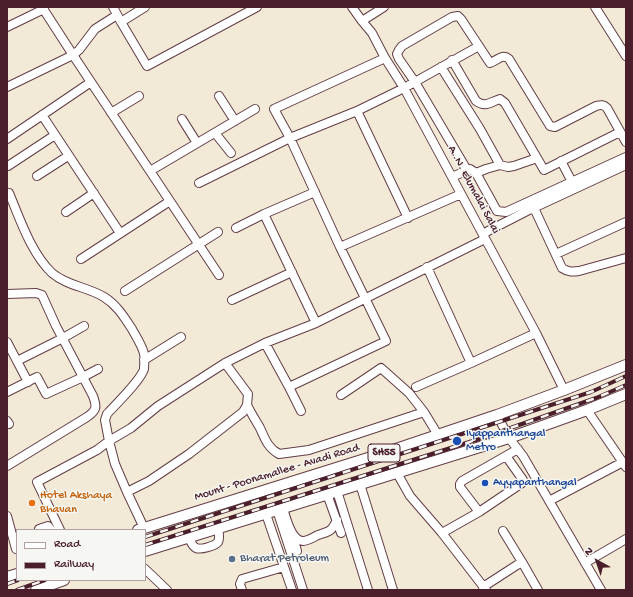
<!DOCTYPE html>
<html>
<head>
<meta charset="utf-8">
<style>
  body { margin:0 }
  #map { position:relative; width:633px; height:597px; overflow:hidden; background:#f2ead7; font-family:"Gochi Hand",sans-serif }
  canvas { display:block }
  .frame { position:absolute; inset:0; border:8px solid #4a1f2b; pointer-events:none }
  .legend { position:absolute; left:16px; top:529px; width:130px; height:52px; box-sizing:border-box; background:#f6f6f2; border:1px solid #b1a0a2; margin:0; padding:5px 7px; list-style:none; font-size:12px; color:#4a1f2b }
  .legend li { display:flex; align-items:center; gap:8px; height:20px }
  .legend b { width:20px; border:1px solid #b1a0a2 }
  .north { position:absolute; left:577px; top:541px; width:40px; height:40px; -webkit-text-stroke:3px #f6f6f2; paint-order:stroke; rotate:320deg; font-size:11px; font-weight:700; line-height:16px; text-align:center; color:#4a1f2b }
  .north::after { content:''; display:block; margin:auto; width:14px; height:18px; background:#4a1f2b; clip-path:polygon(50% 0,100% 100%,50% 72%,0 100%) }
</style>
</head>
<body>
<div id="map">
<canvas width="633" height="597"></canvas>
<div class="frame"></div>
<ul class="legend">
<li><b style="height:5px;background:#fff"></b>Road</li>
<li><b style="height:5px;background:#4a1f2b"></b>Railway</li>
</ul>
<div class="north">N</div>
</div>
<script>
const c = document.querySelector('canvas').getContext('2d');
c.lineJoin = 'round';
function stroke(path, color, width, dash) { c.strokeStyle = color; c.lineWidth = width; c.lineCap = dash ? 'butt' : 'round'; c.setLineDash(dash || []); c.stroke(path); }
function label(font, color, halo, rows, align = 'center') {
  c.font = font + ' "Gochi Hand",sans-serif'; c.lineWidth = 3; c.setLineDash([]); c.textBaseline = 'middle'; c.strokeStyle = halo; c.fillStyle = color; for (const [text, x, y, turn = 0] of rows) {
    c.save(); c.translate(x, y); c.rotate((+turn || 0) * Math.PI / 180); c.textAlign = isNaN(turn) ? turn : align; if (halo) c.strokeText(text, 0, 0); c.fillText(text, 0, 0); c.restore();
  }
}
const minor = new Path2D(`
  M42,7L73,55L219,275
  M113,7L121,22L147,66L257,7
  M352,7L362,21L372,33L385,58L404,88L536,333L564,390
  M595,7L626,56
  M362,21L384,7
  M121,22L145,7
  M7,27L44,9
  M452,60L476,101C486,108 490,102 500,99L505,103L544,170L620,132
  M441,67L480,129L500,165
  M7,87L73,55L79,50L95,29L117,15
  M219,96L235,121
  M357,111L408,218
  M111,113L139,96
  M42,115L120,233
  M182,119L197,143
  M215,133L231,153
  M7,139L91,82
  M561,161L572,182
  M8,166L55,135
  M467,170L415,82L399,59L397,54L399,50L402,46L452,17L458,16L461,19L490,63C497,61 502,53 509,59L550,126L555,127L596,106C601,105 603,104 607,108L626,142
  M150,171L255,109
  M476,173L497,211L506,212L626,157
  M37,176L68,156
  M452,177L470,169L476,173L486,169L500,165L508,167L514,166L537,158
  M199,183L290,138L357,111L404,88L479,46
  M315,192L264,214L316,323
  M9,193C20,219 31,253 52,273C67,286 88,287 104,297C117,305 124,317 132,329C135,335 143,347 144,354C145,357 144,365 144,369C141,380 116,404 107,414L105,420L109,441L115,464L127,492
  M534,208L562,268C568,272 572,272 579,271L626,258
  M66,212L94,193
  M236,228L264,214
  M483,235L488,231L529,210L626,165
  M340,247L461,194
  M556,254L626,222
  M81,259L170,201
  M427,267L471,363L536,333
  M125,291L218,232
  M7,294L36,293L42,295L56,326L93,396C97,407 97,410 87,417L7,466
  M232,300L292,272
  M7,342L28,382
  M265,343L289,387L386,341L340,247L290,138L274,109L385,58
  M144,360L181,337
  M17,361L63,338L84,326
  M289,387L301,411
  M416,387L471,363
  M7,392L37,377L46,394L83,377L98,369
  M247,405C251,413 256,421 260,428C265,439 268,448 279,454L309,450L424,412L409,393L381,368L341,395
  M587,410L626,467
  M424,412L438,435
  M497,415L509,438L523,456L601,590
  M7,421L9,424H7
  M397,473L410,496L442,533L479,512L522,483L523,480L506,456
  M360,484L393,590
  M337,491L368,590
  M327,494L341,533
  M549,501L623,462
  M283,508C286,518 291,541 303,541C308,541 314,537 318,535C330,531 331,532 337,520
  M277,510L303,590
  M479,512L460,487V484L462,481L518,449
  M266,514L292,590
  M7,516L16,549
  M144,528L127,492L149,481L189,454L243,412L247,405L248,394L225,363
  M39,530V529L48,526L51,530
  M60,530L37,482L97,450L109,441L131,428L158,406L225,363L265,343L316,323L485,239
  M503,531L522,562
  M442,533L486,590
  M292,534L297,551
  M189,538C191,542 192,546 196,548C201,550 215,546 218,542C220,538 219,533 218,529
  M585,563L626,539
  M145,569L167,590
  M483,587L517,565L522,562L538,590
  M242,590L240,584L242,579L284,567`);
const major = new Path2D(`
  M138,530L381,454L497,415L564,390L626,365
  M145,551L509,438L587,410L626,394
  M7,577L17,574
  M36,590L64,580`);
stroke(minor, '#633d45', 10);
stroke(major, '#633d45', 12);
stroke(minor, '#fff', 8);
stroke(major, '#fff', 10);
const rail = new Path2D(`
  M145,537L591,392L626,376
  M145,545L482,438L596,398L626,385
  M7,584L18,580
  M17,590L45,580`);
stroke(rail, '#4a1f2b', 4);
stroke(rail, '#f6f6f2', 2.5, [8]);
for (const [x, y, r, color] of [
  [457,441,5,"#1a4fb4"],
  [485,483,4,"#1a4fb4"],
  [32,503,4,"#e8710a"],
  [232,559,4,"#5c6f8a"]
]) { const dot = new Path2D(); dot.arc(x, y, r, 0, 2 * Math.PI); c.fillStyle = color; c.fill(dot); stroke(dot, '#f6f6f2', 1.5); }
for (const [x, y, w] of [
  [384,453,32]
]) { const box = new Path2D(); box.roundRect(x - w / 2, y - 9, w, 18, 3); c.fillStyle = '#f6f6f2'; c.fill(box); stroke(box, '#4a1f2b', 1); }
label('bold 11px', '#4a1f2b', null, [
  ["SH55",384,453]
]);
label('12px', '#4a1f2b', '#f6f6f2', [
  ["A. N. Elumalai Salai",473,190,62],
  ["Mount - Poonamallee - Avadi Road",277,473,-17]
]);
label('12px', '#164399', '#f6f6f2', [
  ["Iyappanthangal",466,434],
  ["Metro",466,448],
  ["Ayyapanthangal",493,483]
], 'left');
label('12px', '#c56008', '#f6f6f2', [
  ["Hotel Akshaya",40,496],
  ["Bhavan",40,510]
], 'left');
label('12px', '#4e5e75', '#f6f6f2', [
  ["Bharat Petroleum",240,559]
], 'left');
</script>
</body>
</html>
